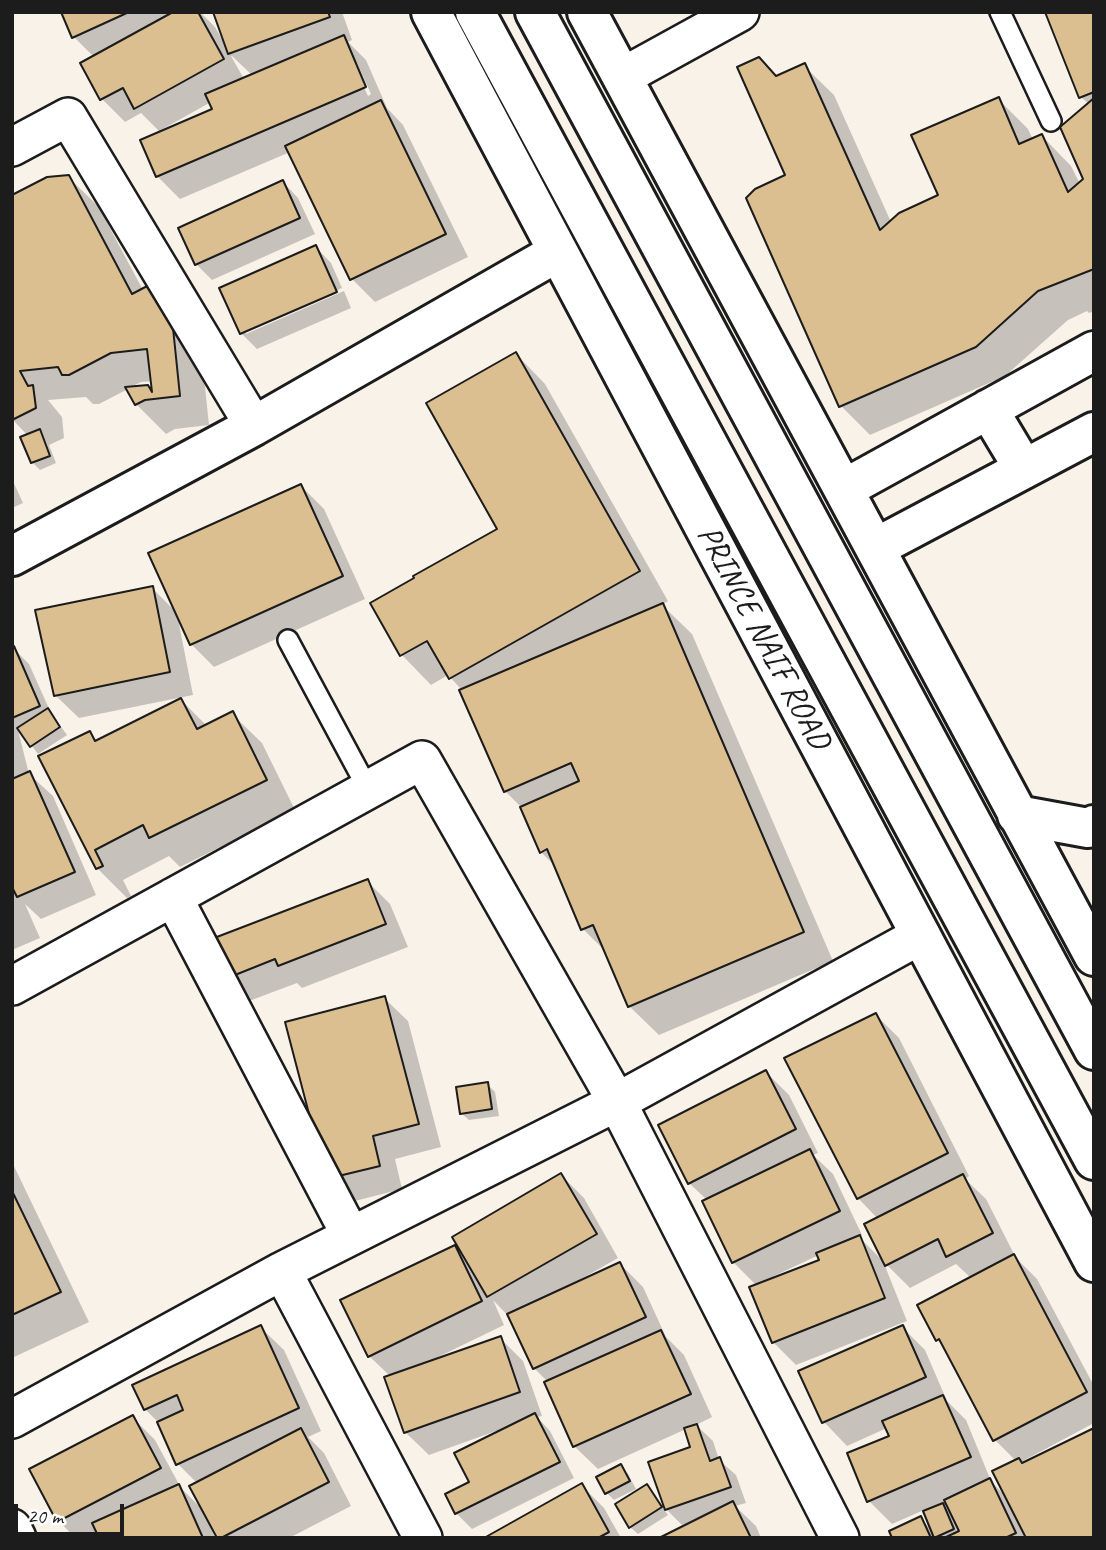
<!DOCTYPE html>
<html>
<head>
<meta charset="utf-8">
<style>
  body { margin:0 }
  #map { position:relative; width:1106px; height:1550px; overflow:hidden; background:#f8f2e9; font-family:Caveat,sans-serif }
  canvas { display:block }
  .frame { position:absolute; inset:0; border:14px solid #1c1c1c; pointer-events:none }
  .scale { position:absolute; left:14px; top:1504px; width:110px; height:32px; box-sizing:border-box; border:4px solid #1c1c1c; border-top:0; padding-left:9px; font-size:21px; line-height:24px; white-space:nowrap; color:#1c1c1c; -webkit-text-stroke:5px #fff; paint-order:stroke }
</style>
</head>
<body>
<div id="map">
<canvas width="1106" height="1550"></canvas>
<div class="frame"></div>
<div class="scale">20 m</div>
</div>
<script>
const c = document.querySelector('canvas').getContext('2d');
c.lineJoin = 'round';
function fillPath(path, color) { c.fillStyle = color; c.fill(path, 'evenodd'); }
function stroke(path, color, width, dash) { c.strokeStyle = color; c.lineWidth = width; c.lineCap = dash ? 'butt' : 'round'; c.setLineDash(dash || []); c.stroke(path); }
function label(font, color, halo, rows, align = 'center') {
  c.font = font + ' Caveat,sans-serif'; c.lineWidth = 5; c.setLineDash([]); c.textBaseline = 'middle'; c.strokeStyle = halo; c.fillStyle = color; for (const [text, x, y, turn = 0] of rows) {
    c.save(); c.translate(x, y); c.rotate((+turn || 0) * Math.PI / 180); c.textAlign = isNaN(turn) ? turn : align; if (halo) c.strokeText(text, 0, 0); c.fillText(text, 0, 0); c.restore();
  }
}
fillPath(new Path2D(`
  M63,12H203L201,13L215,27L223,41L225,40L215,12H342L352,40L348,42L366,60L387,108L403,125L468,257L375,302L352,279L290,152L180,199L157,176L161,133L141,113L125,122L102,99L82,64L94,57L74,37ZM231,56H232L253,76L244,79ZM353,63H357L371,94L368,96ZM211,102L214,110L162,132L161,130Z
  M1094,12V311L1089,313L1087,311L1068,320L1005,376L870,435L841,406L788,176L777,77L804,66L834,95L891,222L941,196L998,99L1028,129L1033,140L1042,136L1071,166L1080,184L1085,180L1089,104L1081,97Z
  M68,177L98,206L143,290L202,359L209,425L175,429L166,434L136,404L128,389L99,404H93L86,397L48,400L62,417L64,438L49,445L56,463L40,470L32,462L28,436L13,420L12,197ZM153,381L154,394L147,387L129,388L141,382Z
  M283,182L298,198L315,234L212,280L196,264Z
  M316,247L331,263L342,288L246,330V334L344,291L351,308L257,349L241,333Z
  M516,354L545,384L668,601L662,605L692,634L833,961L659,1035L629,1006L606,952L583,929L556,867L541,852L522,808L505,791L461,689L448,675L431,685L402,655L499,529Z
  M12,479L23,503L12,508Z
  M301,486L324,509L365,599L214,667L191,644L177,614L193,695L79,718L55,695L152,588L176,612Z
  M13,648L29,664L51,713L67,735L38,754L17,726L29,774L53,796L96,895L41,919L25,904L40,938L12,950Z
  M181,700L207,726L232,714L262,743L295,810L180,867L169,856L123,880L131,896L127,898L97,868L41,757L89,733L98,741Z
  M367,881L390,904L408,947L302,988L297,983L249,1001L226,978Z
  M384,998L408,1021L441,1147L395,1159L402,1189L351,1202L328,1179Z
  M876,1015L899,1038L969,1176L965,1179L986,1199L1016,1258L1037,1279L1094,1386V1423L1021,1462L1094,1538H894L920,1518L933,1531L924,1510L892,1524L869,1501L891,1437L887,1428L847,1446L824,1422L801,1372L902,1327L925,1350L947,1401L966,1420L991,1481L1007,1498L1016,1461L995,1440L947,1349L937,1340L919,1305L971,1278L956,1264L910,1288L883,1261L907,1321L796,1365L773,1342L757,1286L733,1262L707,1200L689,1183L766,1072L789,1095L818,1153L813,1155L833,1174L862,1235L858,1236L885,1263L878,1219L858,1198ZM819,1255L821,1261L776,1279L774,1276ZM946,1501L952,1514L941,1503Z
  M487,1084L495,1092L499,1116L469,1120L461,1113Z
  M12,1162L89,1322L12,1358Z
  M561,1175L584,1198L618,1258L581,1279L582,1282L620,1264L643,1287L666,1337L684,1355L712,1417L696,1425L713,1441L719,1460L736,1475L746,1503L735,1506L756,1526L761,1538H663L691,1524L690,1522L682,1525L666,1509L692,1448L686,1429L598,1469L574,1446L548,1382L534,1368L511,1319L493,1300L504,1325L434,1359L435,1361L500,1338L523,1361L542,1416L537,1417L550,1431L574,1478L472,1529L456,1513L497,1434L496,1431L429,1455L405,1432L390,1376L369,1356L454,1247L463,1256Z
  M260,1327L284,1350L321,1431L308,1437L324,1453L351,1506L289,1538H219L214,1528L211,1529L215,1538H101L99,1535L94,1538H75L59,1521L132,1417L155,1440L181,1488L204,1511L197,1483L178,1464L160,1424L145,1409Z
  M620,1466L628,1474L636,1489L614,1500L607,1493Z
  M581,1485L604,1508L621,1538H487Z
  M647,1487L668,1515L638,1534L630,1527Z`), '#0003');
const building = new Path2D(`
  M61,12H129L72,38Z
  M173,12H198L224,59L134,109L123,88L100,100L80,63Z
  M213,12H328L330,17L228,54Z
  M1045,12H1094V92L1079,98Z
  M344,35L366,87L156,177L140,140L212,109L205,94Z
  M759,57L776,76L805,63L880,230L899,213L938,195L911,135L999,97L1019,144L1042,134L1068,192L1083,179L1060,127L1094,98V269L1038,291L976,347L839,407L746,198L755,189L785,175L737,67Z
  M381,100L446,234L350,280L285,146Z
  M69,175L132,294L151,284L173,328L180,396L145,400L135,405L125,387L148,385L152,392L147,349L111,353L69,375H62L58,367L20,371L28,386L33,385L36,408L12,420V195L47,177Z
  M283,180L300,218L195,265L178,228Z
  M316,245L337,292L240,334L219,288Z
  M516,352L640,571L449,679L427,641L400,656L370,603L414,578L413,576L497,529L426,403Z
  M40,429L50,456L31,463L20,437Z
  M301,484L343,576L190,645L148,553Z
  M153,586L170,672L54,696L35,610Z
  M663,603L804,932L628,1007L593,925L581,930L547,849L540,853L520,807L579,781L571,763L504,792L459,690Z
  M14,646L40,706L12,718V647Z
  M181,698L197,729L233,711L267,780L149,838L143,825L95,850L103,866L96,869L38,756L90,731L95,741Z
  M48,708L60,727L30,747L17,728Z
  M30,771L75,872L17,897L12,887V779Z
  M368,879L386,924L278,966L275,959L225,979L209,940Z
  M385,996L419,1124L373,1136L380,1166L326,1179L285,1022Z
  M876,1013L948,1153L857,1199L784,1058Z
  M766,1070L796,1129L688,1184L658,1125Z
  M488,1082L492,1109L460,1114L456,1087Z
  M810,1149L840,1211L732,1263L702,1201Z
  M561,1173L597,1234L487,1297L452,1237Z
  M963,1174L993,1233L946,1257L938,1239L885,1266L864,1224Z
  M12,1191L61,1292L12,1315Z
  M860,1235L885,1298L772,1343L749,1287L819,1260L816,1253Z
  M455,1245L482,1301L368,1357L340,1300Z
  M1014,1254L1087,1392L993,1441L939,1339L936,1341L917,1305Z
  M620,1262L646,1317L533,1369L507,1314Z
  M261,1325L299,1408L176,1465L157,1422L183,1410L177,1395L144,1410L132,1385Z
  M903,1325L926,1377L822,1423L798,1371Z
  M661,1330L691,1394L573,1447L544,1382Z
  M501,1336L520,1392L404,1433L384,1377Z
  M943,1395L971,1457L867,1502L847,1453L889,1436L882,1421Z
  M535,1413L560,1462L455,1514L445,1494L469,1482L454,1453Z
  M133,1415L161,1468L57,1522L29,1469Z
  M697,1424L710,1461L720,1457L731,1487L665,1510L648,1462L690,1447L684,1428Z
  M301,1428L329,1482L221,1538H217L189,1486Z
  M1094,1428V1538H1026L992,1471L1019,1458L1022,1463Z
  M621,1464L630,1481L605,1494L596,1477Z
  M990,1478L1016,1533L1005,1538H944L959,1531L944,1500Z
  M582,1483L609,1532L598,1538H484Z
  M179,1484L203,1538H99L92,1523Z
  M647,1484L662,1507L629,1528L615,1504Z
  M733,1501L751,1538H659Z
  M943,1503L954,1529L934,1538L923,1511Z
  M921,1516L931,1538H892L889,1531Z`);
fillPath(building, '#dcbf90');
stroke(building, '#1c1c1c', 2);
const lane = new Path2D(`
  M1000,12L1051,121
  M288,640L368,789`);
const street = new Path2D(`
  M622,77L740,12
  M12,147L68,117L254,426
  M173,897L351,1236
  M12,986L422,760L617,1102L840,1538
  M282,1271L423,1538
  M12,1419L282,1271L617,1102L921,935
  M12,1528L17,1538`);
const secondary = new Path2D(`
  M431,12L1094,1262
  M587,12L1094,956
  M988,409L1024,469
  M844,489L1094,351
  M875,548L1094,432
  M12,556L254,426L558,252
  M1017,815L1088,828L1094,825`);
const primary = new Path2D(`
  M475,12L1094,1160
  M535,12L1094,1050`);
stroke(lane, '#1c1c1c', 24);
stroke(street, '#1c1c1c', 42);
stroke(secondary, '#1c1c1c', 44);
stroke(primary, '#1c1c1c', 44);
stroke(lane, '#fff', 19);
stroke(street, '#fff', 37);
stroke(secondary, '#fff', 38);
stroke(primary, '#fff', 38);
label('33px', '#1c1c1c', '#fff', [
  ["PRINCE NAIF ROAD",763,638,62]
]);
</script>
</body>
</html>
